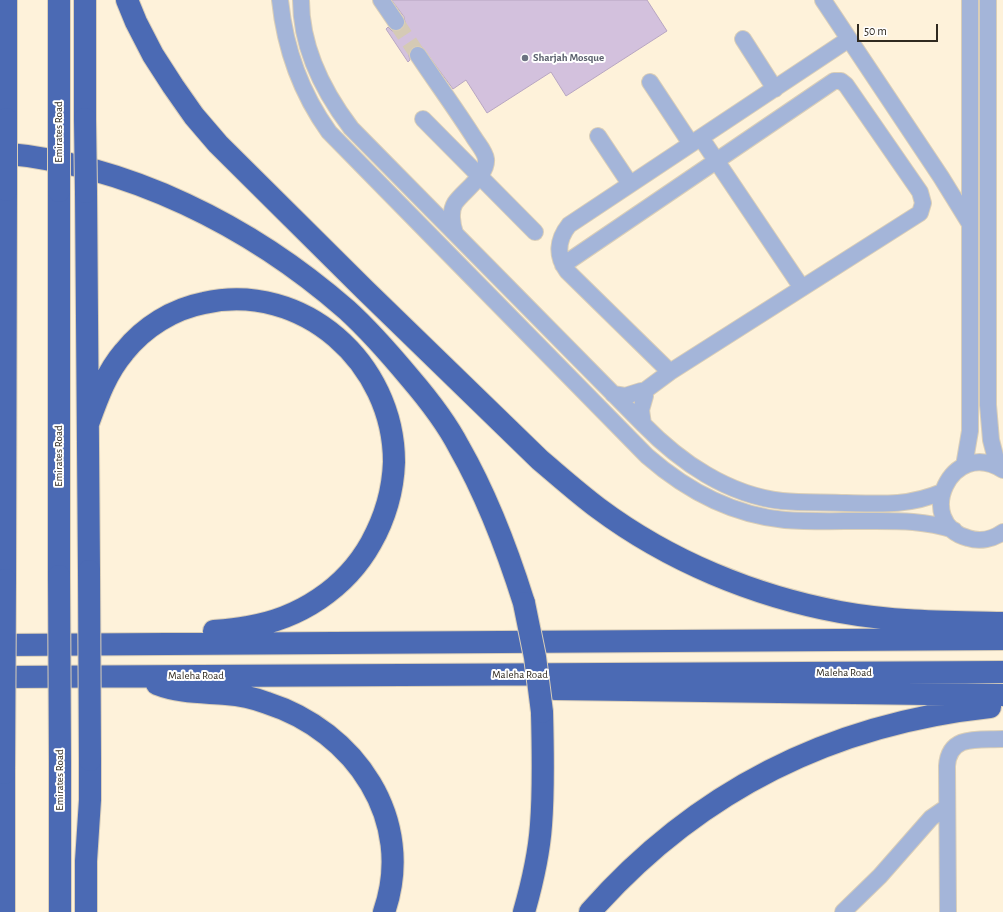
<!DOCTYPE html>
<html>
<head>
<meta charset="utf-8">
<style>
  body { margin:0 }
  #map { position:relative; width:1003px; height:912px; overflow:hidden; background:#fef2da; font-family:"Alegreya Sans",sans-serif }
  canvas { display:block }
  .scale { position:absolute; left:857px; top:24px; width:81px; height:18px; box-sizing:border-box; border:2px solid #302a1f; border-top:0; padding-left:5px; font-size:12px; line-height:14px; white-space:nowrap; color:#302a1f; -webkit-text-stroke:3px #fff; paint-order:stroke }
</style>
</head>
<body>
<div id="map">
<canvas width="1003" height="912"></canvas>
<div class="scale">50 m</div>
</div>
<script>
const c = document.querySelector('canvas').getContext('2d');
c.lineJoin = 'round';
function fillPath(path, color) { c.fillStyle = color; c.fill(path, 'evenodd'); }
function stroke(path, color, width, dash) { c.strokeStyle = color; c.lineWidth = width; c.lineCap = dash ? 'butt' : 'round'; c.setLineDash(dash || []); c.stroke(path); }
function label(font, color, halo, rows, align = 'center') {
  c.font = font + ' "Alegreya Sans",sans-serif'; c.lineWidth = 4; c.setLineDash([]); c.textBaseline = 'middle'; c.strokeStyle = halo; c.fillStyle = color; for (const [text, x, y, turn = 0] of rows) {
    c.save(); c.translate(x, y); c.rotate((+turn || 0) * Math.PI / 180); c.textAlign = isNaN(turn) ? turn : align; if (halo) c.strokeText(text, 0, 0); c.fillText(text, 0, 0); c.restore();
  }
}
const building = new Path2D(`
  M392,0H647L667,31L566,96L551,72L487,113L466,80L453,89L422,47L417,46L412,47L409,51V56L410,60L408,62L386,29L388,27L392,31H397L402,30L405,26V22L404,17Z`);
fillPath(building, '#d3c1dd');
stroke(building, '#b8a6c1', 1);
stroke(new Path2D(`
  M396,22L418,55`), '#d5cab5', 16, [16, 8]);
const minor = new Path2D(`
  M280,0C285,48 301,93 329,132L647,456C686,490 733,515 785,520C811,522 838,521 864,521C896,521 923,520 954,530
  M301,0C301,47 323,91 351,128L643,424C680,462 728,495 782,501C803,503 825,502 846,503C881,504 909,506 942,492
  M381,0L396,22
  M823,0L941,177L970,224
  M988,0V405L991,440L998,467
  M743,39L775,89
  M418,55C436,82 455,108 473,136C477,143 485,151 486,159C488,175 463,191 455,203C450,211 452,224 455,233
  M650,82L691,144
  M423,119L535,232
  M598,136L630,184
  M701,138L802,288
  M563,265L834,81H841L846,85L920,192L923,203L920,213L670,372L643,392
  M670,372L567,271C556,256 557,240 569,225L849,39
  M613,394L625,396L641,391L643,392L645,396L641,410L643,424
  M964,466L970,431V0
  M1003,470C951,436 913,523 968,538C980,542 993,539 1003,532
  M843,912L880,876L931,818L947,807
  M948,912L947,766C949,734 979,740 1003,739`);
const highway = new Path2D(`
  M6,0V119
  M59,0V123
  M85,0V119
  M127,0L136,22L153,55L173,86L194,116L218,144L365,290L540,460C559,476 578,493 598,508C669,561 754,596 840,612C894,622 949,622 1003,623
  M0,153C128,164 251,226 347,310C370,331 390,354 410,378C428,399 446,422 459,447C487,496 507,549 524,603
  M86,192L89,571
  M88,424C97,399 106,373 124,352C144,327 173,309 204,303C303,281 394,363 394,462C393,491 385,518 371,543C346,588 299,619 247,627C236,629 225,630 214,631
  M59,576V191
  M5,580L6,190
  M0,645L1003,639
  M0,677L1003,672
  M157,684C180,693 202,692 226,694C240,695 254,698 267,703C355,731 416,820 384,912
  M555,689L1003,695
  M60,762V912
  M4,773V912
  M86,912V861L90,800V760
  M524,912C532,884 539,854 541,825C544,788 543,750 542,712
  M590,912C696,792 831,724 990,707`);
stroke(minor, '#d9ceb8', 18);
stroke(highway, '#d9ceb8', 24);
stroke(minor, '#a4b5d9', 16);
stroke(highway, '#4b6ab4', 22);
const highwayBridge = new Path2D(`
  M85,119L86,192
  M59,123V191
  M6,190V119
  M89,571L90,760
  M59,576L60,762
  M524,603L535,657L542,712
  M4,773L5,580`);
stroke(highwayBridge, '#d9ceb8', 24, []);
stroke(highwayBridge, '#4b6ab4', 22);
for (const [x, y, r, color] of [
  [525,58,4,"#6b7280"]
]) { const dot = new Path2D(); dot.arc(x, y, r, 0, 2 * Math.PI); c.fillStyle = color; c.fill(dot); stroke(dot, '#fff', 1.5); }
label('bold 11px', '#5b616d', '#fff', [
  ["Sharjah Mosque",533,58]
], 'left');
label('11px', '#302a1f', '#fff', [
  ["Emirates Road",59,132,-90],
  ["Emirates Road",59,456,-90],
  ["Maleha Road",844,673],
  ["Maleha Road",520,675],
  ["Maleha Road",196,676],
  ["Emirates Road",60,780,-90]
]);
</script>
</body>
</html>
